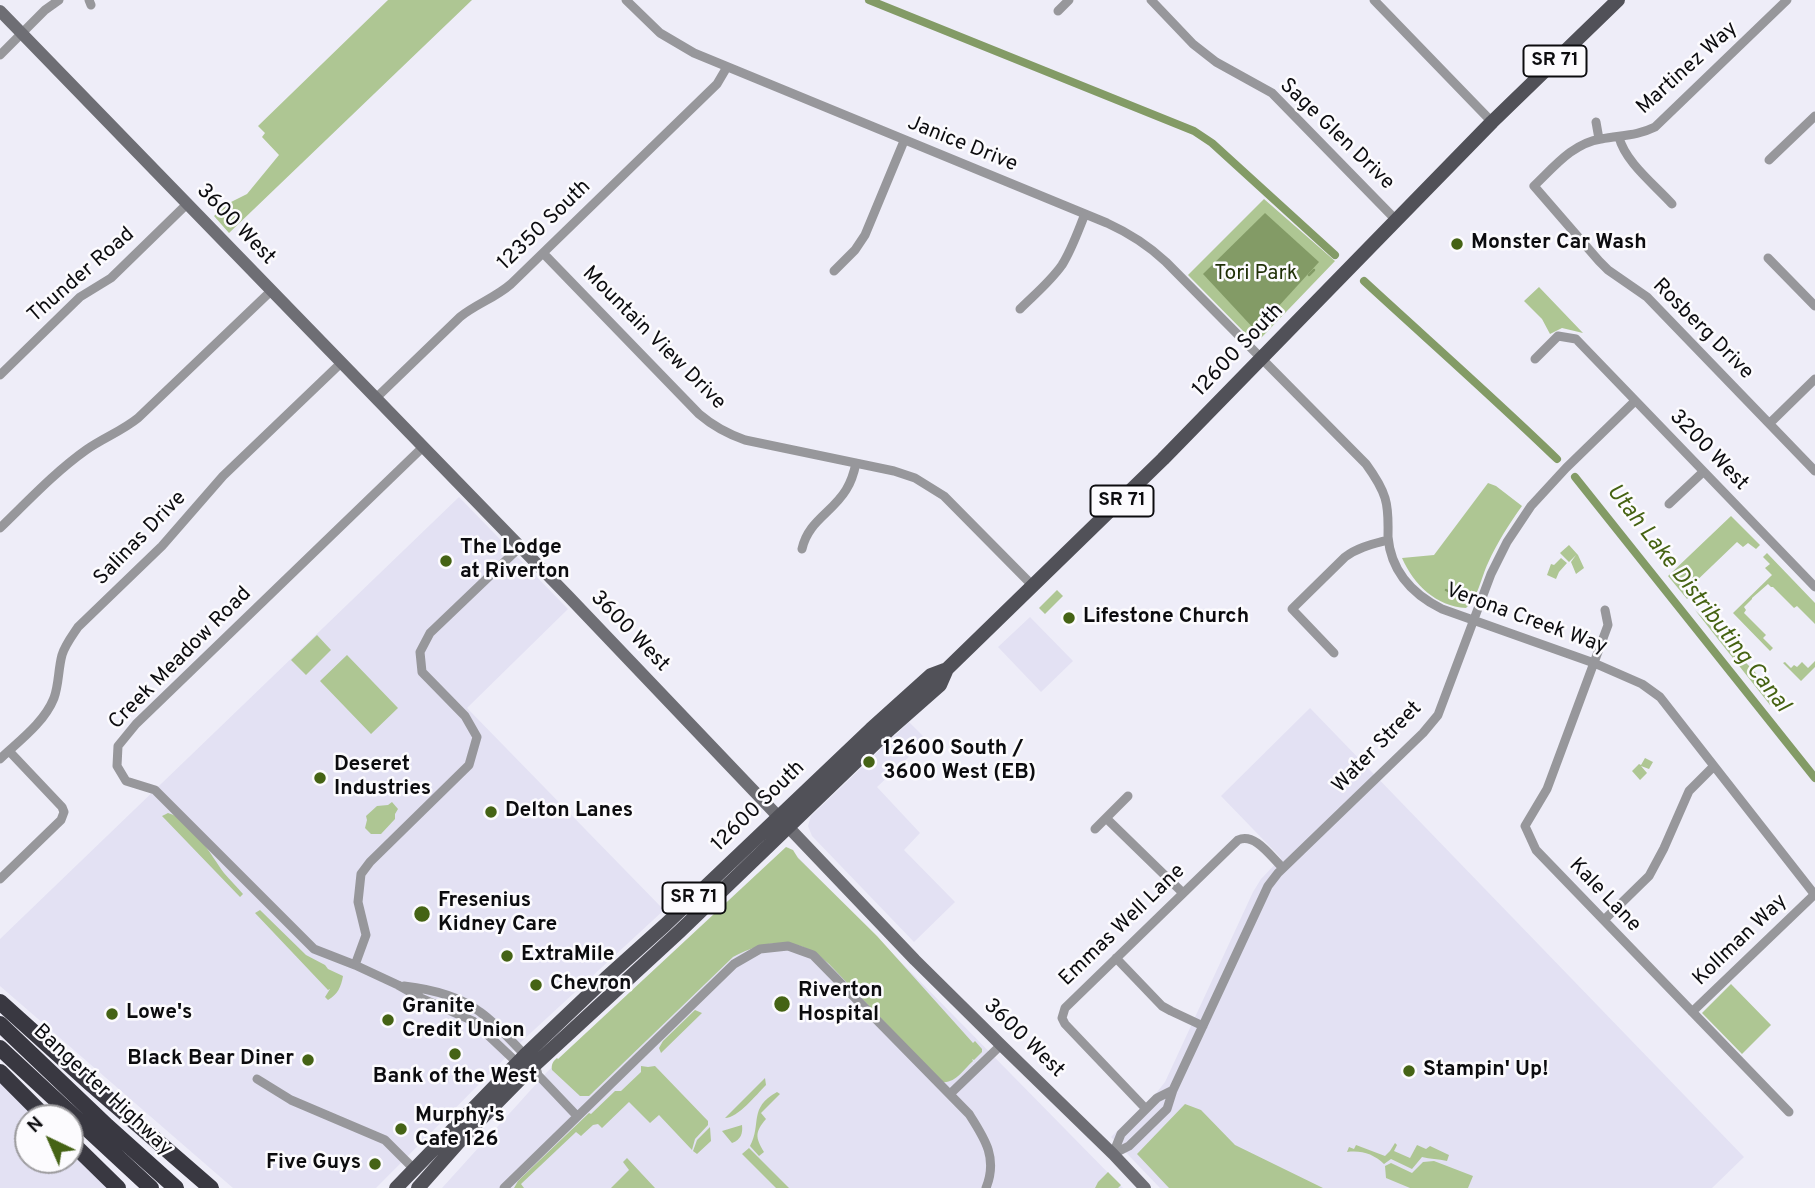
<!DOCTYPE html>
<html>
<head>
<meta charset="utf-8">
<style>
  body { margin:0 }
  #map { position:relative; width:1815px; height:1188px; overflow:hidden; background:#eeedf8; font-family:Overpass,sans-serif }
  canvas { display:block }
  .north { position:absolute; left:14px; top:1104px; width:70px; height:70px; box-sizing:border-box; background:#fcfbfe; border:2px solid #9c9b9e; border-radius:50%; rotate:316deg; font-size:19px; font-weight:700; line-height:28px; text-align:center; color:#0c0c0f }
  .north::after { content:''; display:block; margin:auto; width:24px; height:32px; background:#456315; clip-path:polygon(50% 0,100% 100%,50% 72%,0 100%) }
</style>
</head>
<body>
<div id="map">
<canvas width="1815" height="1188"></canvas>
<div class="north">N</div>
</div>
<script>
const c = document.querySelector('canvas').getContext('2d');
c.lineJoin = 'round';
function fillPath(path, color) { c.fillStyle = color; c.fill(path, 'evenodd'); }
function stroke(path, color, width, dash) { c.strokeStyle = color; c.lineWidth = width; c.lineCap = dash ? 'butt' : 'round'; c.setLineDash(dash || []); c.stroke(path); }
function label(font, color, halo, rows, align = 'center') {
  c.font = font + ' Overpass,sans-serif'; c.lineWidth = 5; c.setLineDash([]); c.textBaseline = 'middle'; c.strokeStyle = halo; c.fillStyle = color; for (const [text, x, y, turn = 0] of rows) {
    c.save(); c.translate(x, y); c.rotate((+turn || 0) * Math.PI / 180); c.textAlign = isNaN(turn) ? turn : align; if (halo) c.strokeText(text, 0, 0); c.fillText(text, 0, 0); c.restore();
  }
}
fillPath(new Path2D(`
  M459,497L568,609L467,708L664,910L522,1041L376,1188H233L0,986V939Z
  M1030,617L1073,661L1041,692L998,647Z
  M1310,708L1744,1157L1712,1188H1160L1111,1137L1157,1092L1165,1082L1253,892L1261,879L1281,858L1221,796Z
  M909,722L927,740L877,787L920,833L904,850L955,902L914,942L812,836L808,826L811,816Z
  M788,847L1123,1188H442L547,1072Z
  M0,1075L42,1118H28V1160H70V1147L110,1188H0Z`), '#e3e1f3');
fillPath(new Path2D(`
  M388,0H472L229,233L214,216L225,205L247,194L279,155L262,137L265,133L258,126Z
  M1264,199L1335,261L1262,337L1256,340L1249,337L1188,275Z
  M1539,287L1583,333L1562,328L1550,334L1542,319L1524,301Z
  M1488,483L1496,486L1522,506C1509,524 1497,543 1488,563C1481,578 1478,598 1466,608C1436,606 1414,585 1402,558L1434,555Z
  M1731,516L1760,545L1756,549L1748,543L1743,547L1737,542L1689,588L1693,593L1687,599L1668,576Z
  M1569,545L1578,555L1584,568L1576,574L1571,562L1576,555L1569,562L1560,553Z
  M1767,553L1815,603V624L1797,606L1794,608L1773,587H1771L1768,584L1752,598V599L1744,607L1746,610L1744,613L1766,635L1763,638L1773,648L1770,651L1733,613L1772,575L1765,568L1770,564L1763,557Z
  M1561,558L1567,563L1559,572L1556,579L1547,575L1551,564L1554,565Z
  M1057,590L1063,596L1045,614L1039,608Z
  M1695,610L1779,697L1770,705Z
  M317,635L331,650L306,675L291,660Z
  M347,655L398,708L371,734L320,681Z
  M1815,661V667L1801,681L1783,663L1785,662L1791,668L1794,665L1797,667L1802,662L1808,668Z
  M1645,758L1653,762L1649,769L1641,766L1647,773L1640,780L1632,771L1639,764L1641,765Z
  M392,802L398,809L395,814V819L381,834H371L365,828L367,820L366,816L377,806L388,805Z
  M168,813C191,819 211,855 224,873C230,880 237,887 243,894L240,897L162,816Z
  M786,847L793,850L798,858L877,936L973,1043L975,1041L982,1049V1052L974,1060L972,1059L973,1061C964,1069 955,1084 942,1082L829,964C823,959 817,953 810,950C783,937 758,944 733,957L589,1096H580L552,1070C551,1065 553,1061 557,1058L558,1059Z
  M260,910L306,955L325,965L328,969L343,976C341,987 338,994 328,1000L325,997L330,989L328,990L255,913Z
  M1731,984L1771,1025L1742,1054L1702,1013Z
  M695,1010L702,1013L661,1053L659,1048L663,1041Z
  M641,1066L648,1067L655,1066L708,1121V1125L695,1139L692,1150L659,1115L650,1123L629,1102L602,1128L598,1124L593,1125L581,1136L576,1132L521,1184L524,1188H514L518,1181L589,1113L591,1114L615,1091H621L641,1072Z
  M765,1078L766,1085C756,1095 738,1118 725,1118Z
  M777,1092L780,1094L761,1113L766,1119C755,1132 755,1137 764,1152L759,1156L750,1146C762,1124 748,1108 777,1092Z
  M1185,1104L1201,1110L1235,1145L1323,1188H1169L1137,1154Z
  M742,1125C743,1133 741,1140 732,1143L722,1131Z
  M710,1127L711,1141L697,1154L693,1151L697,1140Z
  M1395,1143L1397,1145L1394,1151L1410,1158L1417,1145L1426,1149L1430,1146L1449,1155L1447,1161C1438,1159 1430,1159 1422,1157L1412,1169L1391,1159L1384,1164C1374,1154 1361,1150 1347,1152L1349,1147L1354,1149L1356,1145L1385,1156L1390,1151Z
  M749,1148L789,1188H776L742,1154Z
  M627,1158L655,1188H611L629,1170L623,1162Z
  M1434,1161L1473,1176L1468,1188H1410L1386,1178L1385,1166L1391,1163L1412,1173L1423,1162Z
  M1108,1172L1121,1185L1118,1188H1095L1098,1182Z`), '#aec693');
fillPath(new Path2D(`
  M1265,213L1319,262L1256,331L1203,274Z`), '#839b66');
stroke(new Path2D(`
  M1309,275L1314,270
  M1253,330L1258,331
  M1446,590L1448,591`), '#839b66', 2.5);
stroke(new Path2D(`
  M869,0L1194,131L1212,143L1335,255
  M1364,281C1428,340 1494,398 1557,459
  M1575,477L1815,778`), '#839b66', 8);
stroke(new Path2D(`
  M89,0L91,5
  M626,0L660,33L694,53L1107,223C1129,233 1148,245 1166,262L1366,464C1374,475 1381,485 1385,498C1389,511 1388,524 1388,537C1391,572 1412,594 1442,609L1594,663L1642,684L1660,697L1815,895
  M1151,0L1193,44L1216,62L1272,93L1396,220
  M1374,0L1492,122
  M1787,0L1655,127C1637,136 1620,135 1601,139C1573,143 1554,167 1534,186L1599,261L1608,270L1647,297L1815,471
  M1058,11L1069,0
  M0,55L45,10L59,0
  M1596,122L1599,139
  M1619,137C1625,162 1655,185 1672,204
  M1769,160L1815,116
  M543,253L699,414C713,426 728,434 745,440L894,471L915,478L944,496L1034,587
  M1768,258L1815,306
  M834,271L855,250L865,235L904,141
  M1020,309C1034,295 1050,282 1062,265C1072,249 1078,231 1085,214
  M1535,359L1558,336L1576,339L1815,587
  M0,375L80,297L111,278L188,203
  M376,398L460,317C476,304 495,298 511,284L717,84L727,67
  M1770,423L1815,379
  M423,447L136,724L118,746L117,766L126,781L155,790L314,949L355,965L398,985L421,998L473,1021L527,1072L538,1075
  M1669,504L1703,472
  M0,528C28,501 55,472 86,450C103,438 122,431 138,418L271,291
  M802,549C808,521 832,513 846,490C851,482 854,473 856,463
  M1605,610L1608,625L1547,789L1525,826L1536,850L1789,1112
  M1334,653L1292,609L1345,557C1358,547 1373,544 1388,540
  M0,759C19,741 44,723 54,698C59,684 58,670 62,655C65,645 72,636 78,627L162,546L223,476L341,363
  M1106,818L1183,893
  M1095,829L1128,796
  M0,879L61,820L64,812L62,807L9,751
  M1604,920L1649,876L1664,848L1689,791L1714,766
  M1116,958L1162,1006L1171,1011L1203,1026
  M355,965L366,935L358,902L361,874L370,862L469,765L477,737L465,716L422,672L420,652L430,633L520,547
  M404,986C430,989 458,995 480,1012C497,1024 512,1042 527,1057
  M1692,1012L1815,894
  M537,1071L538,1075L577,1116
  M257,1079L291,1100L385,1140L415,1170
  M950,1094L1001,1045
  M1146,1109L1065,1024L1062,1018L1065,1008L1238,840C1255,832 1271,857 1283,868
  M1113,1154L1129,1146L1167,1109L1173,1090L1268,886L1278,873L1423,733L1438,715L1491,574L1507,542L1531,506L1566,468L1635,401
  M1113,1154L1121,1134L1157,1098L1173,1090
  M504,1188L734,964L760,949L788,946L813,955L969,1114C985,1139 998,1158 986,1188`), '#97979b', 9);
stroke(new Path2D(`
  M0,11L569,597L915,960L1001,1045L1113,1154L1145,1188`), '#6e6e74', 12);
stroke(new Path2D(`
  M396,1188L525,1055L606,978L665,925L871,729L931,675L947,669
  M418,1188L465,1135L527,1072L679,932L890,729L940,685L947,669L1163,459L1492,122L1618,0`), '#515158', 14);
stroke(new Path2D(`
  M0,1002L90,1083L211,1188
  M0,1024L107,1126L176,1188
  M0,1048L151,1188
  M0,1072L46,1118
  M70,1141L118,1188`), '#393841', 16);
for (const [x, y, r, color] of [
  [1457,244,7,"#456315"],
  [446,561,7,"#456315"],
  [1069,618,7,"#456315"],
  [869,762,7,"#456315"],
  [320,778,7,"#456315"],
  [491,812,7,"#456315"],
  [422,914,9,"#456315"],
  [507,956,7,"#456315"],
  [536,985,7,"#456315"],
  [782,1004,9,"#456315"],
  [112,1014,7,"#456315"],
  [388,1020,7,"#456315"],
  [455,1054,7,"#456315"],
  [308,1060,7,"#456315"],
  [1409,1071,7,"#456315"],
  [401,1129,7,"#456315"],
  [375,1164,7,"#456315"]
]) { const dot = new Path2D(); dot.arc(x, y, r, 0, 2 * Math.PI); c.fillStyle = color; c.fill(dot); stroke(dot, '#fcfbfe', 2.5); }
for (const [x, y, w] of [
  [1555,61,63],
  [1122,501,63],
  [694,898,63]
]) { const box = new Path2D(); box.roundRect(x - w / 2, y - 15.5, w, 31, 5); c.fillStyle = '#fcfbfe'; c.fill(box); stroke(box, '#0c0c0f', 2); }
label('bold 19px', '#0c0c0f', null, [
  ["SR 71",1555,61],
  ["SR 71",1122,501],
  ["SR 71",694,898]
]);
label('21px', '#0c0c0f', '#fcfbfe', [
  ["Martinez Way",1688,69,-42],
  ["Sage Glen Drive",1336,135,44],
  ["Janice Drive",962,145,22],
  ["3600 West",235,225,46],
  ["12350 South",545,226,-44],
  ["Thunder Road",82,276,-41],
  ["Rosberg Drive",1702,330,45],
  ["Mountain View Drive",653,339,45],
  ["12600 South",1239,351,-46],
  ["3200 West",1708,451,46],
  ["Salinas Drive",141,539,-46],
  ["Verona Creek Way",1526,620,20],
  ["3600 West",629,632,46],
  ["Creek Meadow Road",181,659,-45],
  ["Water Street",1378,748,-46],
  ["12600 South",759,807,-44],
  ["Kale Lane",1604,896,46],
  ["Emmas Well Lane",1123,926,-44],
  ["Kollman Way",1741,941,-44],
  ["3600 West",1023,1039,44],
  ["Bangerter Highway",102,1091,43]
]);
label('bold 21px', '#0c0c0f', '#fcfbfe', [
  ["Monster Car Wash",1471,244],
  ["The Lodge",460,549],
  ["at Riverton",460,573],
  ["Lifestone Church",1083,618],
  ["12600 South /",883,750],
  ["3600 West (EB)",883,774],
  ["Deseret",334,766],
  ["Industries",334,790],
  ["Delton Lanes",505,812],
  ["Fresenius",438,902],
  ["Kidney Care",438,926],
  ["ExtraMile",521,956],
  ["Chevron",550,985],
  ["Riverton",798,992],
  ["Hospital",798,1016],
  ["Granite",402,1008],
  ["Credit Union",402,1032],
  ["Lowe's",126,1014],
  ["Black Bear Diner",294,1060,"right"],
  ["Stampin' Up!",1423,1071],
  ["Bank of the West",455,1078,"center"],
  ["Murphy's",415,1117],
  ["Cafe 126",415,1141],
  ["Five Guys",361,1164,"right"]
], 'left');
label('21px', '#1f2f06', '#fcfbfe', [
  ["Tori Park",1256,275]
]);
label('italic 23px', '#456212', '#fcfbfe', [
  ["Utah Lake Distributing Canal",1697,599,52]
]);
</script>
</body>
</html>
